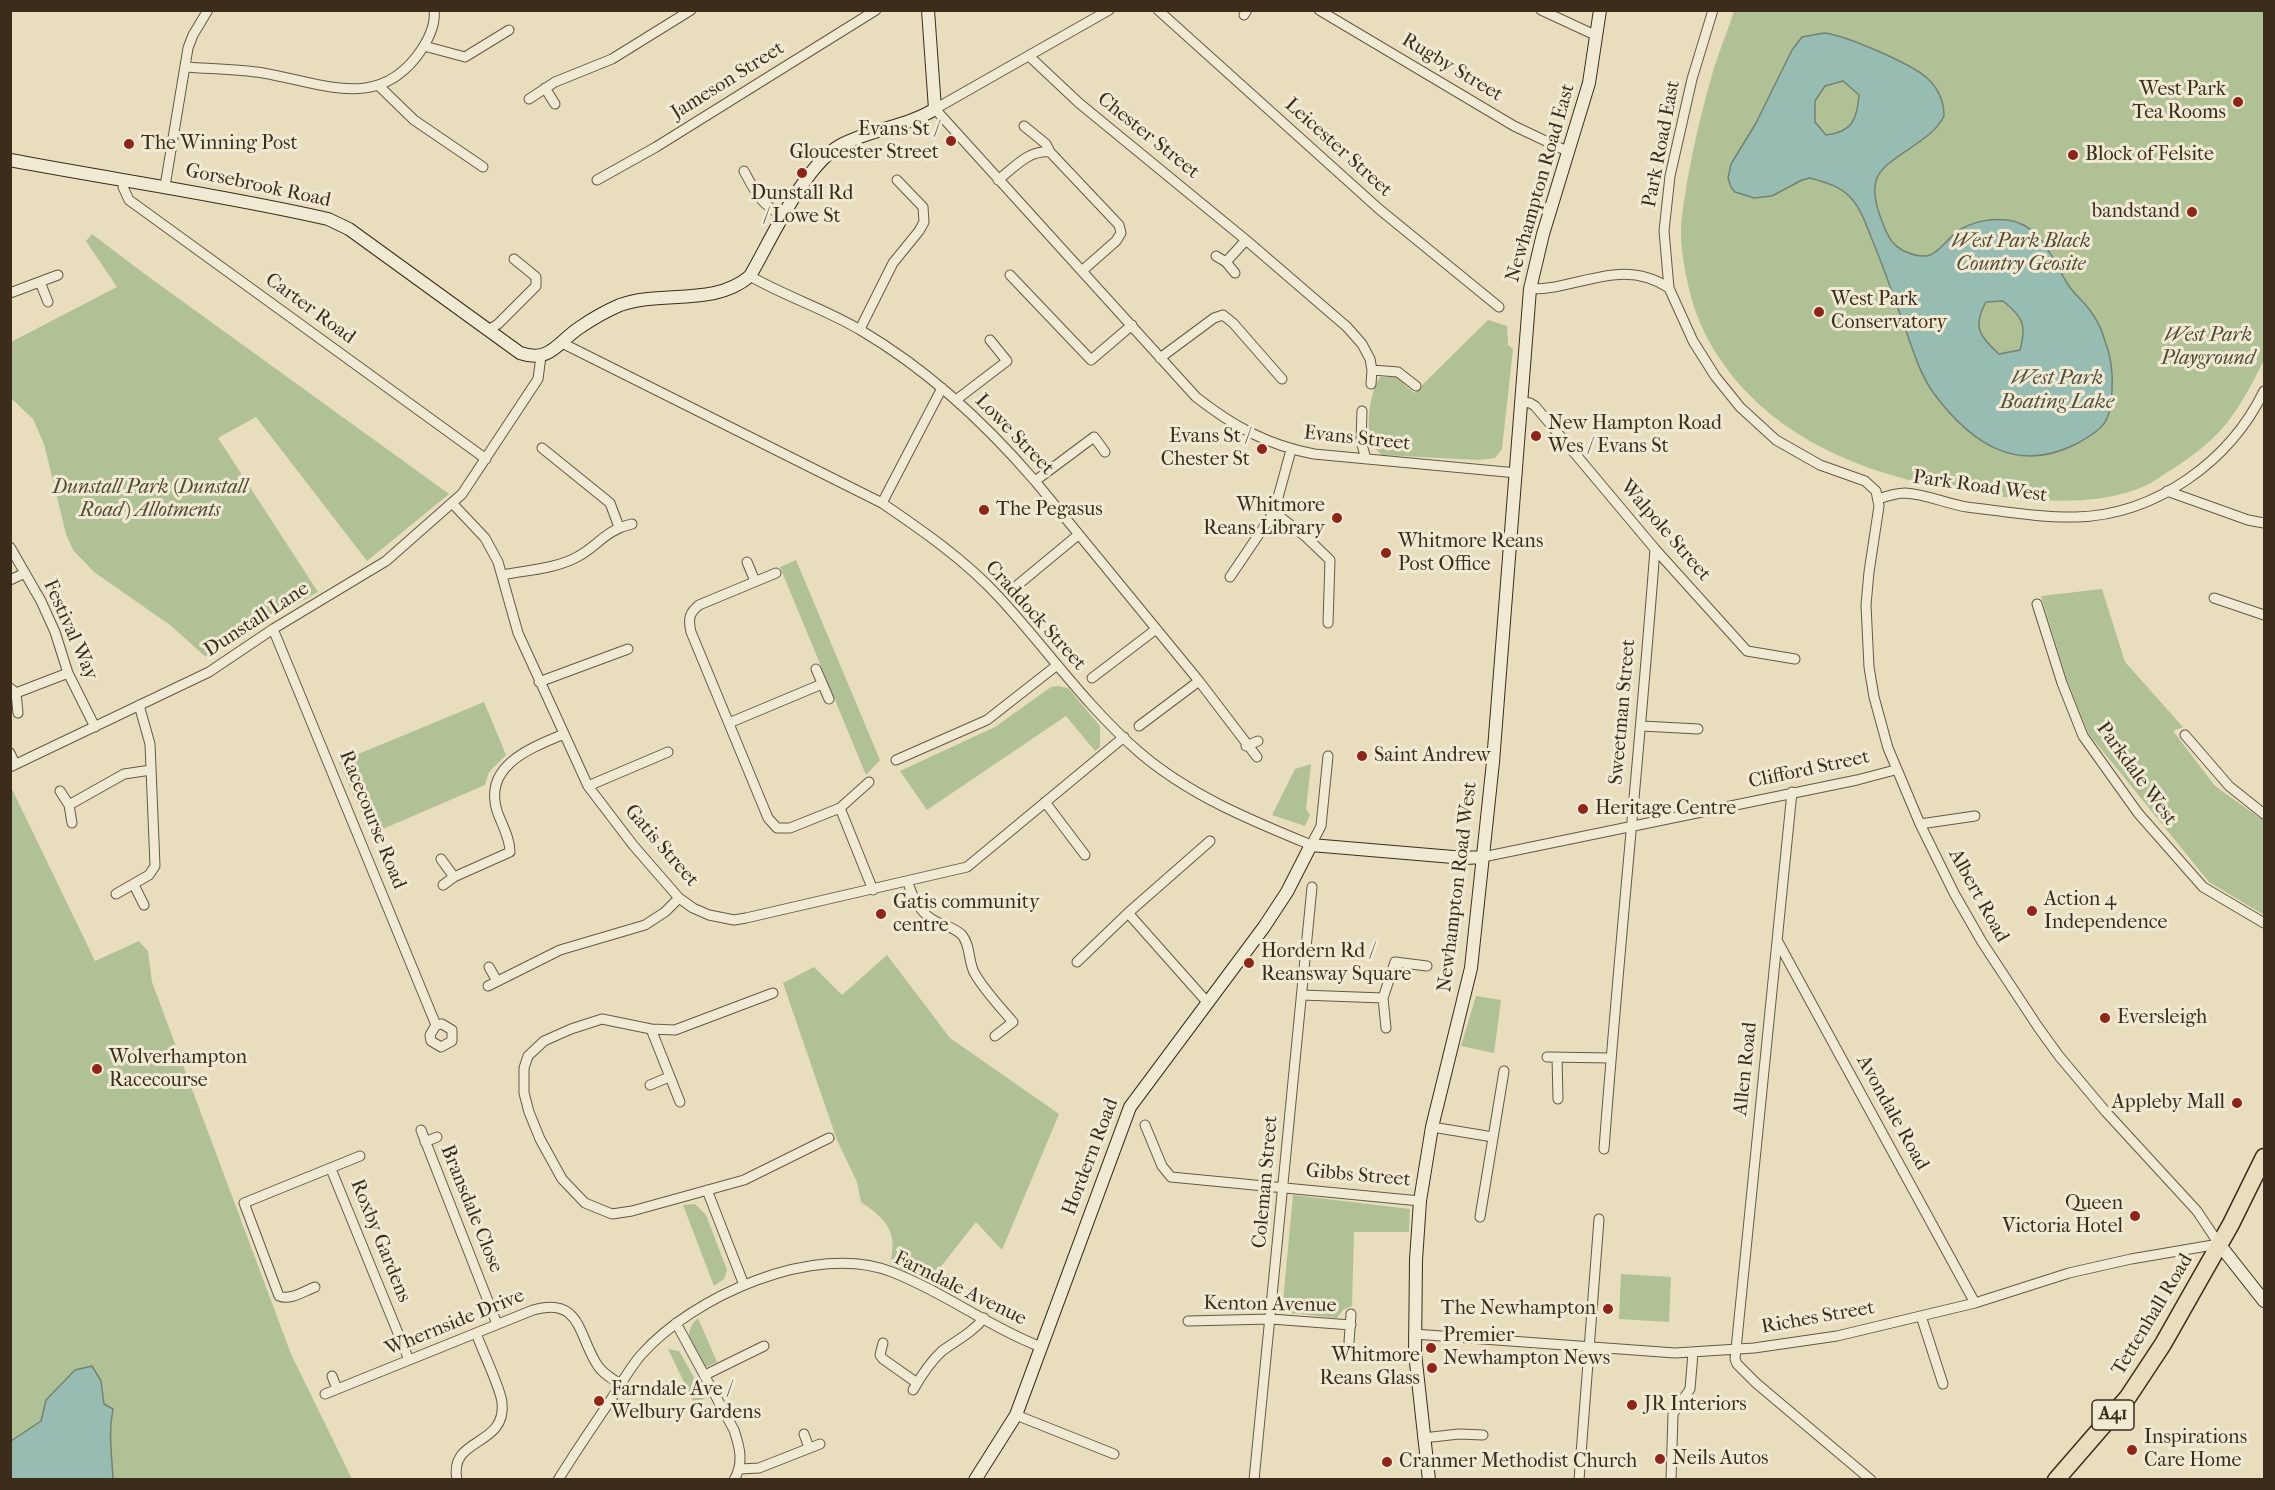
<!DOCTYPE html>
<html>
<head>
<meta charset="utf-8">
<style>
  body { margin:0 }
  #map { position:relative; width:2275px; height:1490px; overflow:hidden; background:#e8ddbd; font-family:"IM FELL French Canon",serif }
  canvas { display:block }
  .frame { position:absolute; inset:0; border:12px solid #3c2c1b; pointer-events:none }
</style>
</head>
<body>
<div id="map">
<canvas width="2275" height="1490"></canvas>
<div class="frame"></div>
</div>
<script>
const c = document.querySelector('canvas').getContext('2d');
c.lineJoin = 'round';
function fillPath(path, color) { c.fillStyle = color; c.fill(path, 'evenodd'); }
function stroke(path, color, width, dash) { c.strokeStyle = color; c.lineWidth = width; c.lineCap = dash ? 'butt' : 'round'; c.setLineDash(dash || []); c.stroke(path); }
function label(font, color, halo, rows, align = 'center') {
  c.font = font + ' "IM FELL French Canon",serif'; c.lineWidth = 6; c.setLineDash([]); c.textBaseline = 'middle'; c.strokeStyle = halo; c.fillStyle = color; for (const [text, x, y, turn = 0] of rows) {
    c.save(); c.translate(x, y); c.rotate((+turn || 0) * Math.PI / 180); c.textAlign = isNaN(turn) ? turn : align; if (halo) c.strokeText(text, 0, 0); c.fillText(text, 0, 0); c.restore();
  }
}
fillPath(new Path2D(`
  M1734,11H2264V360C2237,414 2223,437 2171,470C2162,475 2154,482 2145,486C2102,505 2051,502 2005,497C1900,485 1789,455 1724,365C1709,344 1698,322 1691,297C1686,276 1681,254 1681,232C1681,215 1685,198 1687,182C1694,143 1703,105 1714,68C1720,49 1728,30 1734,11Z
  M92,234L142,272L449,494L367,561L256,417L218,438L318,592L267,620L207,658L170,625L94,572L73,550L66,534L44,444L33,419L11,398V342L117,287L86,241Z
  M1488,320L1507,326L1508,344H1507L1513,349L1502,449L1495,458L1479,460L1382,455C1379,452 1374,448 1372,444C1365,429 1370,390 1380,377H1396L1414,393Z
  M796,560L880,760L866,775L780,567Z
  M2102,589L2125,662L2183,727L2173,731L2215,786L2264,821V915L2209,882L2088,733L2068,683L2041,596Z
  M1057,686L1068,688L1100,726V747L1095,751L1066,716L927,810L900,771L995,727L1051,687Z
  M484,702L506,755L489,772L485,785L371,834L339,762Z
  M1311,764L1306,809L1310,815L1305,826L1272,815L1295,769Z
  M10,785L95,961L139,941L148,951L152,982L291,1354L352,1479H11Z
  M887,955L950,1038L1059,1114L1002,1250L976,1222L928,1283L890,1264C898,1231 887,1220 861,1202L857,1182L837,1140L783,983L814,967L842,995Z
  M1476,996L1501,1000L1494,1053L1461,1046Z
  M1293,1195L1410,1209L1409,1232H1354L1352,1306L1343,1310L1337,1318L1282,1312Z
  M695,1204L706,1215L727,1270L724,1279L714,1286L683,1205Z
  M1621,1274L1671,1277L1669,1322L1619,1319Z
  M698,1318L717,1362L704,1368C694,1349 679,1336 698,1318Z
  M668,1349L679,1351L706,1398L694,1403Z`), '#b0c295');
const water = new Path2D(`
  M1824,33C1845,35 1912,64 1927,78C1938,88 1944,102 1944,116C1931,144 1882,157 1876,181C1872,197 1879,214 1885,229C1890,240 1894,246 1904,251C1939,267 1938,242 1963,228C1976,221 1993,218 2007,220C2018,221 2030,227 2038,236C2050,249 2057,267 2067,283C2073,293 2082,300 2089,309C2096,318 2102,330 2105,341C2111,356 2113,374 2112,390C2111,422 2104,429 2076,444C2017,474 1972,444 1935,395C1921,377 1914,353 1906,331C1895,300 1884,268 1871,237C1866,224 1860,207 1850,197C1840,186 1824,182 1810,178L1802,180L1772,196L1754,198L1735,192L1731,187L1728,178L1731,164L1756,123L1792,50L1802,37ZM1843,81L1859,95C1857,120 1852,132 1826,135L1815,122V101L1825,86ZM2003,301C2023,317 2027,325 2020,350L1999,354C1980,337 1972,327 1986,302Z
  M92,1366L101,1381L104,1404L113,1409C108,1433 112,1455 113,1479H11V1441L41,1421L46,1400L75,1370Z`);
fillPath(water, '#97bcb1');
stroke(water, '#738275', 1.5);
const street = new Path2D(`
  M1109,10L935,109L1196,397C1233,426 1267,445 1314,454L1517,473
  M1158,10L1379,209L1499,307
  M1319,10L1514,126L1569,152
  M1541,10L1597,36
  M1244,15L1247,10
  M424,46L465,57L509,30
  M1029,56L1079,103L1246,240L1347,327L1362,344L1370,359L1372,370L1371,384
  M185,67C211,69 238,69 263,73C323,83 380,113 422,49C429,38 436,24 434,10
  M379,86L414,120L483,167
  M545,88L555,104
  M529,99L555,82L612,59L691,10
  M1050,152L1119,225L1121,233L1116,241L1083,270
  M744,171C757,195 760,203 784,217
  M597,180L656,147L876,10
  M998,180C1015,167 1028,150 1050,152L1046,144L1024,126
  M124,181L123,187L129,200L486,459
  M165,186L188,48L193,35L208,10
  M1216,256L1226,262L1235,273
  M1226,262L1246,240
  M1010,275L1091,360L1132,325
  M750,276C786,297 826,309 862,331C928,370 985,423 1035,481L1199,681L1257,757
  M40,282L48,302
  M1530,289C1579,290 1621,256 1669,288
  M10,293L58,275
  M860,329L893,263L919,231L924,222L923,207L897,180
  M488,330L498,324L536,286V277L514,259
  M562,343L882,503C923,531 965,560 999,597C1046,648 1086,706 1139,752C1189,795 1250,820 1311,845L1321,826L1328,756
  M1160,358L1214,318L1223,315L1233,323L1282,379
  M1372,370L1398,372L1416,386
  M956,400L1007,361L990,340
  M1522,402L1530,403L1535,406L1655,549L1747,651L1795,659
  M1362,411L1361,441L1366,459
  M542,448L610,503L619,527
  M1035,481L1094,437L1105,452
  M2167,491L2248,520L2264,523
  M1878,499C1887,496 1896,493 1905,493C1926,494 1947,504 1967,507C2003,511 2040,518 2076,517C2156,515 2230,461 2264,391
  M882,503L942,388
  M453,504L485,538L498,562L518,633L588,786L633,845L679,898L693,908L709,915L734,920L746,918L967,867L1124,737
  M1274,512L1306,537L1330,560L1328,623
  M10,547L41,601L55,632L68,673L95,727
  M747,562L755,581
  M776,573L699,605C689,613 688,619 691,632L768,818L777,828H790L840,808L869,782
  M503,575C527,570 555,569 577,557C598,546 605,530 632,524
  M1230,577L1274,512L1291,450
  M10,580L25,573
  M1014,588L1078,535
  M2214,598L2264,615
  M2037,604L2062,683L2083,736L2138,813L2203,887L2264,923
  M273,629L436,1025L430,1035L431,1041L441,1047L452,1041V1030L442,1024L436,1025
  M816,669L829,699
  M1092,678L1155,630
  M539,682L628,649
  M10,688L16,693L18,713
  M16,693L68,673
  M729,723L822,684
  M1139,726L1199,681
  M1642,726L1698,729
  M2185,735L2229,786L2264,814
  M1246,746L1258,741
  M10,753L15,764
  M896,760L987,720L1056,666
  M10,767L209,672L273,629L386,561L462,494L538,379L541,356
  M588,786L668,752
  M60,791L69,805L72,823
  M1792,792L1735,1359L1737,1364L1756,1383L1871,1480
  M1045,802L1085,855
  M69,805L124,774L151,770
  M840,808L873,890
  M1920,824L1975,816
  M1483,857L1857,780L1895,770
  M441,859L454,877
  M908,882C912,897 921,915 937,922C946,926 955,928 962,935C971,946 968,963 975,974C985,991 1000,1007 1013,1022L995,1036
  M134,885L144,905
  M443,885L454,877L510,852C510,838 502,825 497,811C483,765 531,748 564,734
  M116,894L149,875L155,866L150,744L139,705
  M1128,913L1207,1002
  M1778,942L1975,1303
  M1077,962L1128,913L1210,841
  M489,967L497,981
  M488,986L560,950L645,925L665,912L679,898
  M773,993L675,1030L651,1029L602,1019L571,1029L544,1041L528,1056L524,1068V1093L529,1112L540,1139L562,1179L585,1203L612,1214L632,1211L744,1180L829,1138
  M1302,995L1383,998
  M1386,1028L1383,998L1395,962L1427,966
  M651,1029L680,1102
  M1547,1057L1611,1058
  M1557,1057L1558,1099
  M650,1085L669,1077
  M1145,1125L1162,1166L1171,1177L1420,1201
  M1432,1127L1493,1137
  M421,1130L497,1324
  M425,1142L437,1137
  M1604,1149C1619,948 1640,749 1655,549
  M331,1169L409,1360
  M707,1190L744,1285
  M1480,1217L1504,1071
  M315,1287C304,1291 290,1301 279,1296L244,1203L360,1156
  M1921,1316L1943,1384
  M1188,1321L1271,1319L1351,1325
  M676,1323L734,1430C740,1448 744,1463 734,1480
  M1414,1334L1675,1353L1754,1348L1837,1336L1975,1303L2069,1273L2131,1259L2219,1244L2197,1211L2106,1112L2059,1056L2038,1027L1982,942L1954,893L1920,824L1888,748L1874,697L1869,667L1866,605L1869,572L1879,506L1876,491L1865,481L1820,465L1776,440L1740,407L1715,376L1693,341L1669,288L1664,231L1670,176L1692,79L1713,10
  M1349,1342L1351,1314
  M883,1343L880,1355L883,1359L917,1383
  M705,1375L764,1346
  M332,1376L337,1389
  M913,1390C921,1376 930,1362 942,1351C957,1340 972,1333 984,1318
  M325,1394L533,1310C582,1296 578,1337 598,1366C603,1374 613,1379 620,1384
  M1016,1415L1114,1454
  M804,1434L809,1448
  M1423,1438L1459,1434L1483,1435
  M740,1469L759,1468L820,1444
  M457,1480C448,1436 507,1448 502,1402C500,1387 482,1350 476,1333
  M558,1480C574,1454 591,1429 608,1404C619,1388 628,1370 641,1355C692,1297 815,1241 892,1272C944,1292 989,1327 1041,1347
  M1254,1480L1312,887
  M1579,1480L1599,1219
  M1671,1480L1673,1414L1690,1389L1693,1353`);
const secondary = new Path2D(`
  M10,160C116,180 223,195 328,219L349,229L520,353C550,363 557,343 579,328C592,319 606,311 620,305C661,290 714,307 750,276C771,240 804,165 841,145C871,129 906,127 935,109L928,10
  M2219,1244L2264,1301
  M975,1480L1016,1415L1130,1107L1264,927L1287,892L1311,845L1465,858L1483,857
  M1429,1480L1415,1353L1416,1260L1420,1201L1432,1127L1471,968L1493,762L1530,289L1543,234L1589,83L1600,10`);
const highway = new Path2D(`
  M2056,1480L2128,1397L2163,1344L2231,1224L2264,1157`);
stroke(street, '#675844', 11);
stroke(secondary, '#3c2c1b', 14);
stroke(highway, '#3c2c1b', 19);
stroke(street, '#f0e9d4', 9);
stroke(secondary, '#f0e9d4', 12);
stroke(highway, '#e8ddbd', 16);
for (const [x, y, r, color] of [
  [2238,102,6,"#8f2418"],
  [951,141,6,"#8f2418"],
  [129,144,6,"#8f2418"],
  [2073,155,6,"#8f2418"],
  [802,173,6,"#8f2418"],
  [2192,212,6,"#8f2418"],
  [1819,312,6,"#8f2418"],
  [1536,436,6,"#8f2418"],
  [1262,449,6,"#8f2418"],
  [984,510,6,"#8f2418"],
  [1337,518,6,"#8f2418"],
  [1386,553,6,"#8f2418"],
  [1362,756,6,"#8f2418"],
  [1583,809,6,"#8f2418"],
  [2032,911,6,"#8f2418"],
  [881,914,6,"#8f2418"],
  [1249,963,6,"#8f2418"],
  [2105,1018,6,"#8f2418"],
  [97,1069,6,"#8f2418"],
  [2237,1103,6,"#8f2418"],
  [2135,1216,6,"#8f2418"],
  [1608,1309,6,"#8f2418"],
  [1431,1348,6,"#8f2418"],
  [1432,1368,6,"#8f2418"],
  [599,1401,6,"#8f2418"],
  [1632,1405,6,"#8f2418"],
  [2132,1450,6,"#8f2418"],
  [1660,1459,6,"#8f2418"],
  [1387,1462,6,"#8f2418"]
]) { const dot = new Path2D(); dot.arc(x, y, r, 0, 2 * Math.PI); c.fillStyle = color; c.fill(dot); stroke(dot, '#f0e9d4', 2); }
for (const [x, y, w] of [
  [2113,1415,42]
]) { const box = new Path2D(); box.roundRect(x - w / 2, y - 15, w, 30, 4.5); c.fillStyle = '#f0e9d4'; c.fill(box); stroke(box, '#3c2c1b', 1.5); }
label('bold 18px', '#3c2c1b', null, [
  ["A41",2113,1415]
]);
label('20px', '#3c2c1b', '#f0e9d4', [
  ["Rugby Street",1452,68,31],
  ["Jameson Street",728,81,-32],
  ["Chester Street",1148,136,39],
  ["Park Road East",1662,144,-79],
  ["Leicester Street",1338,148,42],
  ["Newhampton Road East",1541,183,-74],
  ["Gorsebrook Road",258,186,12],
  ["Carter Road",310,309,36],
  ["Lowe Street",1014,435,46],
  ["Evans Street",1357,439,6],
  ["Park Road West",1980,487,8],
  ["Walpole Street",1665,531,49],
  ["Craddock Street",1035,616,48],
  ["Dunstall Lane",257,620,-33],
  ["Festival Way",70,630,66],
  ["Sweetman Street",1623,712,-85],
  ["Clifford Street",1809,770,-12],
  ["Parkdale West",2136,774,54],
  ["Racecourse Road",372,820,68],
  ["Gatis Street",661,846,49],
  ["Newhampton Road West",1458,887,-83],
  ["Albert Road",1978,896,61],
  ["Allen Road",1746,1069,-84],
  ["Avondale Road",1892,1113,61],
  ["Hordern Road",1091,1157,-69],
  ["Gibbs Street",1358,1176,5],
  ["Coleman Street",1266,1182,-85],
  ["Bransdale Close",471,1209,68],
  ["Roxby Gardens",380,1241,68],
  ["Farndale Avenue",960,1289,26],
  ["Kenton Avenue",1270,1305,1],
  ["Tettenhall Road",2153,1315,-59],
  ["Riches Street",1818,1318,-10],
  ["Whernside Drive",455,1323,-22]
]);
label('20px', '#3c2c1b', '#f0e9d4', [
  ["West Park",2226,90,"right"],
  ["Tea Rooms",2226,113,"right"],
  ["Evans St /",939,130,"right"],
  ["Gloucester Street",939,153,"right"],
  ["The Winning Post",141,144],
  ["Block of Felsite",2085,155],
  ["Dunstall Rd",802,194,"center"],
  ["/ Lowe St",802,217,"center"],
  ["bandstand",2180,212,"right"],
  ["West Park",1831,300],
  ["Conservatory",1831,323],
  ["New Hampton Road",1548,424],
  ["Wes / Evans St",1548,447],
  ["Evans St /",1250,437,"right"],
  ["Chester St",1250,460,"right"],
  ["Whitmore",1325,506,"right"],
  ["Reans Library",1325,529,"right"],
  ["The Pegasus",996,510],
  ["Whitmore Reans",1398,542],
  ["Post Office",1398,565],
  ["Saint Andrew",1374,756],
  ["Heritage Centre",1595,809],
  ["Action 4",2044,900],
  ["Independence",2044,923],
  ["Gatis community",893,903],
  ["centre",893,926],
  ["Hordern Rd /",1261,952],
  ["Reansway Square",1261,975],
  ["Eversleigh",2117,1018],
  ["Wolverhampton",109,1058],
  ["Racecourse",109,1081],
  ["Appleby Mall",2225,1103,"right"],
  ["Queen",2123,1204,"right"],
  ["Victoria Hotel",2123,1227,"right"],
  ["The Newhampton",1596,1309,"right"],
  ["Premier",1443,1336],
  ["Newhampton News",1443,1359],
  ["Whitmore",1420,1356,"right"],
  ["Reans Glass",1420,1379,"right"],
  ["Farndale Ave /",611,1390],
  ["Welbury Gardens",611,1413],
  ["JR Interiors",1644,1405],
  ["Inspirations",2144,1438],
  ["Care Home",2144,1461],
  ["Neils Autos",1672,1459],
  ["Cranmer Methodist Church",1399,1462]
], 'left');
label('italic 20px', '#534a33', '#f0e9d4', [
  ["West Park Black",2021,242],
  ["Country Geosite",2021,265],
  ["West Park",2208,336],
  ["Playground",2208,359],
  ["Dunstall Park (Dunstall",150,488],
  ["Road) Allotments",150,511]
]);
label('italic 21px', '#535040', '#f0e9d4', [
  ["West Park",2057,379],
  ["Boating Lake",2057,403]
]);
</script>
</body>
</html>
